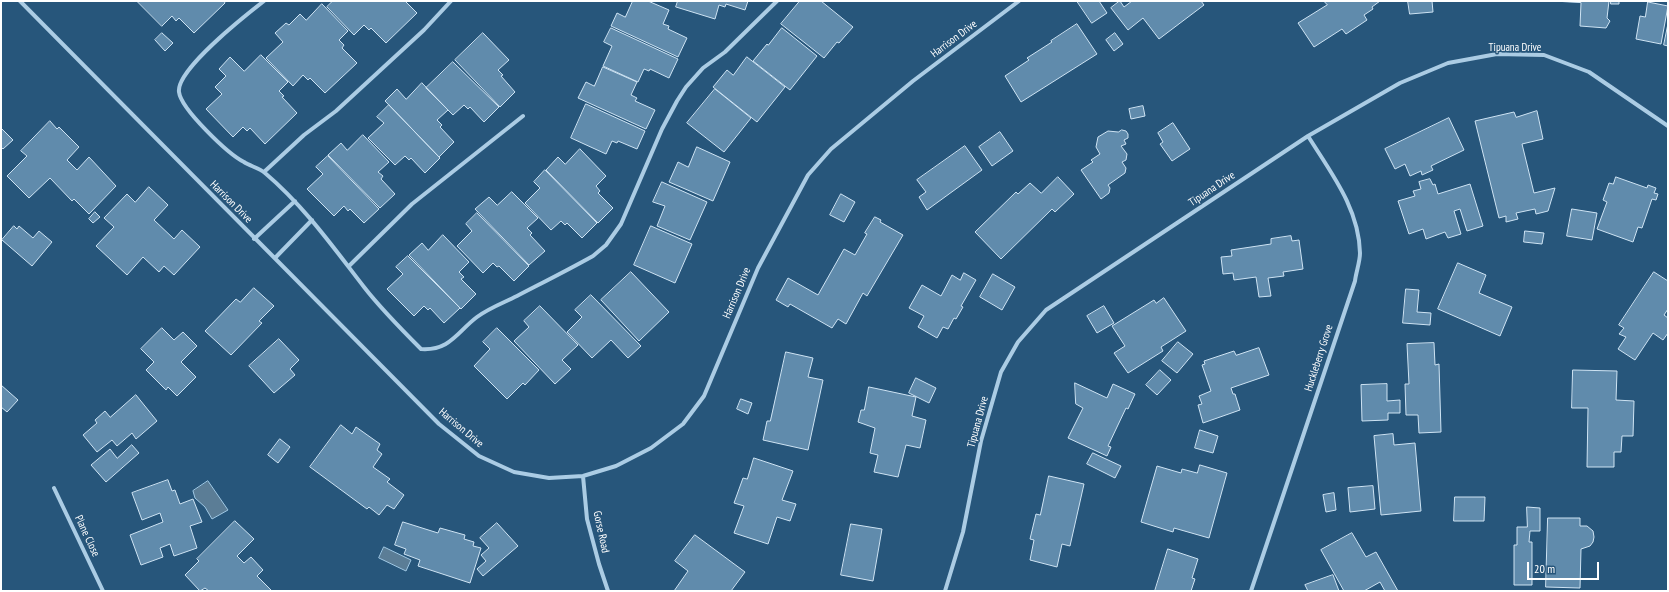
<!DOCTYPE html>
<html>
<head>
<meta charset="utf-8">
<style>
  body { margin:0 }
  #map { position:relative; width:1669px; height:592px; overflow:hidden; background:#27567b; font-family:"PT Sans Narrow",sans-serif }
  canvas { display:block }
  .frame { position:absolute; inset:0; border:2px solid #fff; pointer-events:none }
  .scale { position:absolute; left:1527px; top:562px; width:72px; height:18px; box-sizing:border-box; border:2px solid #fff; border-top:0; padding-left:5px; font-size:12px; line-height:14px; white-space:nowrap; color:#fff; -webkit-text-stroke:3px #27567b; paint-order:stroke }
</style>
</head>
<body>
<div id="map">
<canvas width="1669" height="592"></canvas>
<div class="frame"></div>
<div class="scale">20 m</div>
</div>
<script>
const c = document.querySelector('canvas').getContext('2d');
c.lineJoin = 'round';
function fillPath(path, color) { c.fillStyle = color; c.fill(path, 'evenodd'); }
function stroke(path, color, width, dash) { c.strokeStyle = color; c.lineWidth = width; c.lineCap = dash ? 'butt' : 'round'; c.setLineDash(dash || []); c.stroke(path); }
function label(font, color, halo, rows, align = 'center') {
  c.font = font + ' "PT Sans Narrow",sans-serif'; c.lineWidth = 3; c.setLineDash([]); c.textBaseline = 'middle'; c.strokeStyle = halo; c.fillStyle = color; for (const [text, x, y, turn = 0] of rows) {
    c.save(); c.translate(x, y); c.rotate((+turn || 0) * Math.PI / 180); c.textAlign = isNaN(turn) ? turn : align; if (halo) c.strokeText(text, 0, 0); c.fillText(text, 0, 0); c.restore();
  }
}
const water = new Path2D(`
  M208,481L228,510L212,519L205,507L195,498L193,491Z
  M384,547L411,560L406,571L379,558Z`);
fillPath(water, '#5b7d96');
stroke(water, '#a0c8e4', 1);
const building = new Path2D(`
  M137,1H224L225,3L194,33L179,18L176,21L172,16L162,26Z
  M333,1H405L417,13L386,43L371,28L369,30L364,25L354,35L327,7Z
  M633,1H648L669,10L663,24L669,26L668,29L687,38L678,57L611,26L617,13L625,17Z
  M678,1H748L745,10L726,4L725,7L719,5L715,19L676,7Z
  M800,1H821L853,27L839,43L837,42L824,58L781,24Z
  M1077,1H1099L1107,13L1092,23Z
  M1120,1L1124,7L1132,1H1201L1204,5L1159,39L1143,18L1128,30L1111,8Z
  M1324,1H1380L1372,7L1373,9L1364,15L1367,20L1346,34L1342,29L1314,47L1298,23L1327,5Z
  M1408,1H1432L1433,12L1410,14Z
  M1554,1H1609L1607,18L1610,21L1606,28L1580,26L1581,3Z
  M1611,1H1619V4H1611Z
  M1648,2L1668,6L1661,44L1636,39L1640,16L1645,17Z
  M322,4L348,31L339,40L344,45L342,48L357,63L325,93L310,78L308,80L303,75L293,86L266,58L283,42L275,33L286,23L289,25L300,14L306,20Z
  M1077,24L1097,54L1021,102L1005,76L1029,60L1027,58L1052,42L1051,41Z
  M1668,24V46L1664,45Z
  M611,28L678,59L669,78L650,69L649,71L644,69L638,82L603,66L612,46L604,42Z
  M782,28L817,56L790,90L753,61L767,44L768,45Z
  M162,33L173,43L165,51L155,40Z
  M483,33L509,60L498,70L503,75L501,76L515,92L500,107L455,60Z
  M1115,33L1123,44L1114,51L1106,40Z
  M261,55L288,82L279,91L284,96L282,97L297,113L265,144L250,128L247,131L243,127L233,137L206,109L222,94L215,87L226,76L219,69L230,57L244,71Z
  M747,57L785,87L757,122L713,87L727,70L733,75Z
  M453,62L499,107L484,122L470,107L468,109L464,105L453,115L426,88Z
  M603,67L637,82L631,95L637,98L635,101L655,110L646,129L578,98L586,82L594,86Z
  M422,83L448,110L437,120L442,125L440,127L454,142L439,157L385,101L397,89L406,99Z
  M715,89L751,118L724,152L687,123Z
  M586,104L645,131L637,149L618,141L617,143L612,141L606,154L571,138Z
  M389,105L440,158L425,173L411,158L409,160L405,156L395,165L368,138L384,123L377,117Z
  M1143,106L1145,116L1131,119L1129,109Z
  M1537,111L1543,139L1522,144L1534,193L1555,188L1548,211L1536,214L1535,209L1516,213L1518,219L1506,222V216L1499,218L1475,121L1514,112L1516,117Z
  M1449,118L1464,150L1431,166L1433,170L1422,175L1421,171L1410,176L1405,164L1395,169L1385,149Z
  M50,121L57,129L59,127L79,147L67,160L77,170L89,157L116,186L89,214L74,199L72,201L50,178L29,198L7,176L27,156L21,151Z
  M1173,123L1190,149L1172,161L1160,144L1163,142L1158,133Z
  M1,128L13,140L3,149L1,147Z
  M1122,130L1126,131L1128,134V138L1124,140L1126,144L1121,146L1127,154L1126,160L1122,162L1126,168L1125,173L1108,185L1110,188L1109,193L1101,199L1081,170L1093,162L1091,160L1100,154L1096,147L1098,137L1108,131L1118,132Z
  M1000,132L1013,151L992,166L979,147Z
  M363,135L389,162L378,172L383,176L381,179L395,194L380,208L328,155L341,143L347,150Z
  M965,146L982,170L927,210L919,197L926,192L917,180Z
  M697,147L730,162L713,201L669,182L678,162L688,167Z
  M580,149L606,176L596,186L600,191L598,193L613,208L598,223L546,170L558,157L565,164Z
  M328,156L379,209L364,223L350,209L348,211L344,206L334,216L307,189L323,174L316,167Z
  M545,170L597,223L582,238L567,223L565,225L561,221L551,230L525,203L540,188L534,182Z
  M1058,177L1074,194L1055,212L1052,209L1001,259L975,232L1016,192L1018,194L1030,183L1041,193Z
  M1616,177L1647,188L1648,185L1656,188L1654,193L1658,194L1656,200L1652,199L1642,228L1638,227L1633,242L1597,229L1607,202L1603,200L1609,183L1613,184Z
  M1430,179L1433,185L1435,184L1438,194L1470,184L1483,226L1467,231L1460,209L1454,211L1461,234L1448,238L1445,232L1426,239L1423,229L1409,234L1398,201L1415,196L1413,191L1421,189L1419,182Z
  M662,182L707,202L690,240L657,226L665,206L653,202Z
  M149,187L168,205L154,220L174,239L182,230L200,247L174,275L164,266L159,272L143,257L127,275L96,246L114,227L104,218L127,194L135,202Z
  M512,192L538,218L527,228L532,233L530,235L545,251L529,265L475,209L489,197L497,205Z
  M841,194L855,202L844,222L830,215Z
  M1572,209L1597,213L1592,240L1567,236Z
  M95,212L100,217L93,223L89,219Z
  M477,213L529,266L514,281L499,266L497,267L493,263L483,273L457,246L472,231L466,224Z
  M875,217L881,220L880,222L903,235L867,296L863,293L846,324L838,319L832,328L790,304L788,307L776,300L788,278L818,295L844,249L855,255L867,234L865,233Z
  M14,226L17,229L19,226L33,238L39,231L52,242L32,266L2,240Z
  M651,226L692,244L675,283L634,265Z
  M1525,231L1544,233L1542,244L1524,242Z
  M443,235L469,262L459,272L464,277L461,279L476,294L461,309L409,255L422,243L428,250Z
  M1291,236L1292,241L1299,240L1303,269L1283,272L1284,276L1268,278L1271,296L1259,297L1256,277L1234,280L1233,273L1223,274L1221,257L1232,256L1231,250L1271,244V239Z
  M408,256L460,308L444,323L430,308L428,310L424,306L414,316L387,289L403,274L396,267Z
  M1458,263L1486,275L1479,293L1512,307L1500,336L1438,309Z
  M631,272L669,312L639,341L601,300Z
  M1654,272L1668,281V309L1664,315L1668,318V333L1663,340L1653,333L1635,360L1618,349L1626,337L1619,334L1624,328L1619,325Z
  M964,273L976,280L961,306L963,307L956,319L954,318L948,329L943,327L937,338L918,327L924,316L909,308L922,285L941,296L952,275L960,280Z
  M993,274L1015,287L1002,310L980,297Z
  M254,288L274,306L259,321L262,323L231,355L205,331L236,299L240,302Z
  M1406,289L1419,290L1417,312L1431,313L1430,325L1403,323Z
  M591,295L641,346L628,358L611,340L592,358L567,332L582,317L575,310Z
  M1164,298L1186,331L1161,347L1163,351L1128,373L1114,353L1125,346L1112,326L1154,300L1156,303Z
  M540,306L578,345L562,360L571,369L555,384L514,341L529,327L524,321Z
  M1104,306L1114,323L1097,333L1087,316Z
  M162,328L174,340L183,332L197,346L181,362L196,377L177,396L168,387L166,390L146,370L154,362L141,349Z
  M497,328L539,370L525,385L523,383L507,399L474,366L490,349L483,342Z
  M279,339L299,360L290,369L295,375L274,393L249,366Z
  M1178,342L1193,354L1177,373L1162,361Z
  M1434,343L1435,365L1439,364L1441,432L1419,433L1418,415H1406L1405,384H1409L1407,344Z
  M1259,348L1269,375L1231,388L1233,394H1235L1240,410L1203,423L1198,405L1202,404L1199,396L1211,391L1202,365L1205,364L1204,361L1234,351L1236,355Z
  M786,352L813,358L808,377L823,380L808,450L763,440L767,421H770Z
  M1160,370L1171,380L1157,395L1146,385Z
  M1573,370L1617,371L1616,400L1634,401L1633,436H1622L1621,452H1614V467H1587L1588,408H1572Z
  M916,378L936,388L929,403L909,393Z
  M1075,383L1107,398L1113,384L1135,394L1128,409L1126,408L1108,446L1111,447L1107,456L1068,438L1083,408L1076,404Z
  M1387,384V401L1400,400V413H1388V420L1362,421L1361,385Z
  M1,385L18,400L7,412L1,407Z
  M869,387L916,397L912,416L926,420L920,448L906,445L898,477L874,472L878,455L870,453L875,428L858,422L861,410H864Z
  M136,395L157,421L136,439L132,433L117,446L112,440L97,452L83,435L97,423L95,420L105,411L110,417Z
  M741,399L752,403L748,414L737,409Z
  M341,425L352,434L356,427L380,444L377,450L382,454L373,467L390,479L387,482L404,495L394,509L387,505L379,515L369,507L367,509L310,467Z
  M1200,430L1218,436L1213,453L1195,448Z
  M1393,434L1394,445L1415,443L1421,511L1381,515L1374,436Z
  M280,439L290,447L278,463L268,455Z
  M132,445L139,453L106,482L91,465L110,449L117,458Z
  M1093,453L1121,466L1115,478L1087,464Z
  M754,458L793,471L782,500L796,504L790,521L777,517L768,544L734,533L744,506L734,503L743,478L747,479Z
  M1200,465L1227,473L1209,538L1174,528L1173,532L1141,522L1157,466L1181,473L1182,469L1197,473Z
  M1049,476L1084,484L1070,546L1062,544L1057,567L1030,560L1034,540L1030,539L1036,514L1040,515Z
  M168,480L172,491L175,490L180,504L193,499L202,522L190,526L197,548L174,556L170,544L160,548L163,557L141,565L130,535L163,522L160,513L142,520L132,493Z
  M1373,486L1375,509L1350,512L1348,488Z
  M1334,493L1336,510L1326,512L1323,495Z
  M1455,497H1485L1484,521H1454Z
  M1527,507L1540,508V531H1530L1529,542H1532V585H1514V545H1517V527H1527Z
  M1548,518H1580V526H1587L1593,531L1594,537L1593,542L1590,546L1581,549L1580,588L1546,587Z
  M235,521L254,539L237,556L244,563L251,557L263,570L257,576L272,591H209L205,588L200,591L185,575L199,561L197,559Z
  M403,522L438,533L440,528L465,535L464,539L474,542L473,546L481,548L470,583L418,566L420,560L404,554L406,549L395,545Z
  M497,523L518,546L483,576L477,569L486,561L481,555L489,548L480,538Z
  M851,524L882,529L873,581L841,575Z
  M1352,533L1366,557L1376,552L1398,591H1385L1380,582L1364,591H1344L1321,550Z
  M695,535L745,572L731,591H674L688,571L675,561Z
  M1168,549L1198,559L1192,578L1195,579L1191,591H1155Z
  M1333,575L1339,591H1308L1305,585Z`);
fillPath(building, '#608bac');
stroke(building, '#cee3f3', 1);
stroke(new Path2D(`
  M20,1L439,424L479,456L514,472L549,478L583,476L616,466L651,448L683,424L704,396L758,268L808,175L831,149L913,81L1019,1
  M264,1C246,15 176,70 179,92C181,109 228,154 244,162C250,166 259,168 265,173C304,206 333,247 364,287C381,309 401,329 421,349C450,351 457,332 477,317C489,308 503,303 517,296C542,283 568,270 593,256L606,245L621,224L662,129L677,101L686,87L703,68L725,52L777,1
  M264,172L304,135L336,111L424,30L451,1
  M254,239L295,201
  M275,258L312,220
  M349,266L412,204L523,116
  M583,476L587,519L599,564L608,591
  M54,488L103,591
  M945,591L963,532L981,441L1001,372L1018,342L1046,310L1308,136L1400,83L1448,63L1497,54L1544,55L1589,72L1668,126
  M1251,591L1355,281C1356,272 1360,262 1360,253C1359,208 1331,173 1308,136`), '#abcce4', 4);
label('11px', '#fff', '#27567b', [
  ["Harrison Drive",954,39,-37],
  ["Tipuana Drive",1515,48],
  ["Tipuana Drive",1212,189,-34],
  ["Harrison Drive",231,202,45],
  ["Harrison Drive",737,293,-67],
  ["Huckleberry Grove",1319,358,-72],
  ["Tipuana Drive",978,422,-75],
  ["Harrison Drive",461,428,40],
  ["Gorse Road",601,532,78],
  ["Plane Close",87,536,65]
]);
</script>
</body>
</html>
